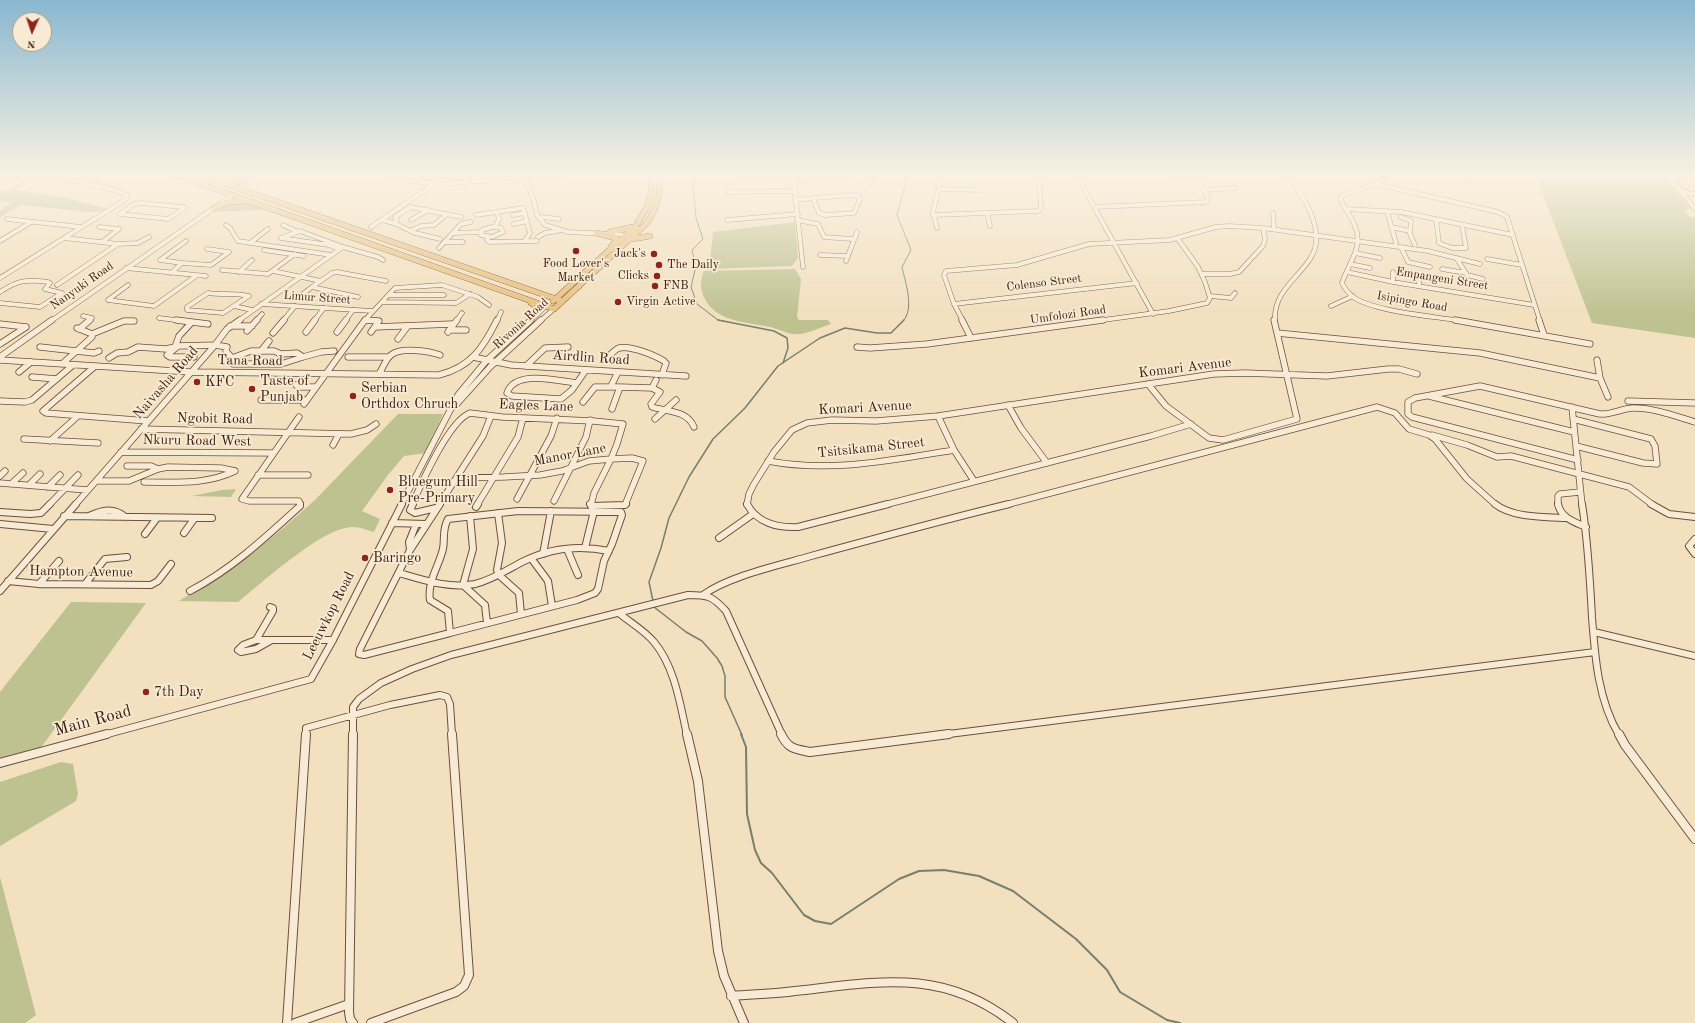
<!DOCTYPE html>
<html>
<head>
<meta charset="utf-8">
<style>
  body { margin:0 }
  #map { position:relative; width:1695px; height:1023px; overflow:hidden; background:#f2e0bf; font-family:"Old Standard TT",serif }
  canvas { display:block }
  .north { position:absolute; left:12px; top:12px; width:40px; height:40px; box-sizing:border-box; background:#f7ebd5; border:1px solid #ae9a86; border-radius:50%; rotate:183deg; font-size:11px; font-weight:700; line-height:16px; text-align:center; color:#402010 }
  .north::after { content:''; display:block; margin:auto; width:14px; height:18px; background:#8f2418; clip-path:polygon(50% 0,100% 100%,50% 72%,0 100%) }
</style>
</head>
<body>
<div id="map">
<canvas width="1695" height="1023"></canvas>
<div class="north">N</div>
</div>
<script>
const c = document.querySelector('canvas').getContext('2d');
c.lineJoin = 'round';
function fillPath(path, color) { c.fillStyle = color; c.fill(path, 'evenodd'); }
function stroke(path, color, width, dash) { c.strokeStyle = color; c.lineWidth = width; c.lineCap = dash ? 'butt' : 'round'; c.setLineDash(dash || []); c.stroke(path); }
function label(font, color, halo, rows, align = 'center') {
  c.font = font + ' "Old Standard TT",serif'; c.lineWidth = 3.5; c.setLineDash([]); c.textBaseline = 'middle'; c.strokeStyle = halo; c.fillStyle = color; for (const [text, x, y, turn = 0] of rows) {
    c.save(); c.translate(x, y); c.rotate((+turn || 0) * Math.PI / 180); c.textAlign = isNaN(turn) ? turn : align; if (halo) c.strokeText(text, 0, 0); c.fillText(text, 0, 0); c.restore();
  }
}
fillPath(new Path2D(`
  M1535,174H1664L1675,190L1691,208L1685,211L1690,217L1695,218V338L1592,323Z
  M25,180H29L14,190L59,196L108,209L104,211L88,212L21,205L0,217V211L12,202L0,201V191H8Z
  M244,202L264,210L212,212L229,203Z
  M795,222L798,258L792,266L709,269L713,232Z
  M795,269L801,279L797,317L799,320H828L831,324C821,327 810,333 799,334C791,336 779,329 770,327C746,322 715,322 704,297C700,289 700,280 704,271Z
  M398,414H443L426,453L404,456L388,475L362,511L380,519L374,532C367,530 360,527 353,527C324,526 262,583 238,602L179,601L247,557L282,529L315,500Z
  M236,489L231,497L192,496L222,490Z
  M71,602L146,603L40,749L0,760V692Z
  M61,762L73,764L78,794L76,801L0,846V782Z
  M0,877L36,1015L25,1023H0Z`), '#bec190');
stroke(new Path2D(`
  M701,174L693,182L696,218L703,239L692,250L696,266L691,287L697,304L718,320L723,321
  M903,321C915,309 905,281 902,267L911,250L897,215L908,174`), '#777f6e', 1);
stroke(new Path2D(`
  M718,320L774,331L787,338L788,348L783,363
  M653,601L649,582L661,548L669,518L689,477L713,439L745,408L778,366L820,338L845,328L877,333H891L904,320
  M654,607L686,632L702,641L717,658L722,666L725,676V697L742,735`), '#777f6e', 1.5);
stroke(new Path2D(`
  M741,734L746,747L747,814L755,850L761,863L772,873L804,915L815,921L831,924L899,879L919,871L944,870L979,876L1013,891L1076,939L1107,970L1120,992L1167,1020L1180,1023`), '#777f6e', 2);
const minorFar3 = new Path2D(`
  M231,174L242,176
  M388,174L411,181L441,184L562,174
  M523,174L534,201L537,215L545,225L568,232L630,235
  M793,174L803,267
  M867,174L871,183
  M1076,174L1153,314
  M1168,174L1199,179
  M1393,174L1375,184L1346,194L1340,198C1344,208 1351,216 1355,226C1364,247 1348,264 1342,283C1345,289 1348,293 1353,297C1375,312 1433,316 1461,321
  M1463,174L1470,179
  M1677,174L1686,187
  M1685,174L1695,176
  M0,176C34,177 68,178 102,187C111,189 120,191 128,196L125,200L0,278
  M868,176L882,174
  M739,177H793
  M793,179L850,174
  M1375,184L1498,212L1507,217L1540,321
  M1678,187L1695,209
  M938,189L980,190
  M1204,190L1235,188
  M729,192L794,191
  M1683,192L1695,194
  M853,195L858,196L860,199L854,213L825,215L819,213L813,198Z
  M795,200L813,198
  M141,203L183,207L185,208L168,219L120,214L134,204Z
  M1095,207L1206,202L1208,198L1199,181L1200,174
  M1345,209L1401,212L1513,235
  M1387,211L1396,243
  M987,213L990,226
  M1273,213L1274,229
  M476,215L523,208L530,233L525,241
  M513,215L525,213
  M933,215L1038,211L1041,208L1039,174
  M542,217L559,219
  M1401,217L1411,221L1410,234L1415,245
  M7,219L81,227
  M1436,219L1439,243L1452,248H1466L1462,225
  M382,220L394,223L415,233L440,239
  M411,220L428,210
  M727,220L798,214
  M797,220L818,224L824,237L852,239
  M394,223L397,220L395,217L410,207L461,217
  M514,224L527,221
  M226,225L230,228L238,241L331,255
  M283,225L296,231
  M99,227L119,229L102,242
  M371,227L434,184
  M492,227L501,228L503,232L492,237L481,235L482,230Z
  M495,227L499,219L497,212
  M1391,227L1410,231
  M937,228L933,212L942,174
  M410,231L421,226L434,225L447,214
  M453,233L481,232
  M488,237L487,240L490,242L537,241
  M538,237L545,233L558,231
  M855,238L857,232
  M0,241L31,222
  M444,242H463
  M250,243L268,229
  M118,244L138,243L149,237
  M1401,247L1408,262L1430,267
  M439,248L461,224L471,222
  M340,249L329,245L281,238L300,231L343,247
  M264,250L304,256
  M1355,253L1380,258
  M820,255L848,256
  M1457,259L1467,275L1483,279
  M1487,259L1522,265
  M846,261L854,240
  M182,263L211,265L229,252L207,249
  M1350,264L1370,268
  M126,268L206,276
  M1442,269L1466,273
  M222,270L268,274L295,254
  M273,271L321,281
  M239,272L252,260
  M1347,272L1393,282L1534,305
  M1393,272V282
  M171,273L182,263L160,260L186,241
  M1202,274H1230L1239,272L1263,246L1265,239L1263,228
  M1419,278V286
  M57,285L118,244L64,238
  M0,292C18,280 27,279 48,282L50,283L45,289L62,293L40,307L0,303
  M208,293C222,295 235,293 249,296L223,313L187,310V307Z
  M389,295H444
  M300,296L312,287
  M1210,296L1231,298L1235,293
  M358,297L312,287L332,273L337,272L386,281
  M108,300L154,306L196,276
  M108,300L128,285
  M382,302L456,303L470,294
  M261,304L372,311
  M954,304L1137,283
  M234,306L252,310
  M1331,306L1353,296
  M83,316L92,318L88,321
  M159,318L184,321
  M365,320L379,321
  M51,321L233,195
  M124,321H134
  M238,321L343,247L378,257L383,260
  M256,321L262,314
  M283,321L295,306
  M314,321L324,308
  M345,321L353,310
  M364,321L395,288L442,285L478,297L489,305
  M456,321L462,313
  M497,321L501,312
  M530,321L546,306
  M540,321L554,309
  M963,321L954,304L944,275L946,271L1017,265L1089,244L1170,240L1216,227L1229,226L1263,228L1428,251L1480,264
  M1096,321L1169,311L1207,303L1210,298L1205,282L1198,267L1178,239
  M1275,321C1273,293 1296,280 1310,259C1328,233 1303,193 1285,174`);
const minorFar2 = new Path2D(`
  M365,320L379,321L371,332
  M962,320L971,338
  M1455,320L1590,344
  M1539,320L1544,335
  M192,322L208,324
  M0,324L26,327
  M230,326H252
  M375,327L452,324
  M79,329L90,320
  M449,330H466
  M247,331L257,320
  M306,332L315,320
  M337,332L346,320
  M448,332L457,320
  M273,333L284,320
  M1277,333L1480,353L1600,378
  M92,334L124,321H134
  M398,339L407,327
  M0,344L26,327
  M40,347L94,353L99,351
  M857,347L870,348L927,344L1103,320
  M261,351L269,341
  M0,357L52,320
  M194,357H170L167,355L178,346L215,345L227,347L226,351L232,358L231,362L233,364H281L303,357
  M348,357H389
  M473,357L511,365L686,376
  M109,358L117,353L128,352L138,347L166,349L175,347L179,336L192,322L176,320
  M232,358L251,351H274L281,354L297,353L303,357L321,352L334,351
  M0,360L191,372L439,375C471,367 483,348 497,320
  M605,360C609,356 614,350 619,348C630,345 654,355 664,361
  M1597,360L1600,378L1608,397
  M62,364L92,337V334L77,328
  M526,366L545,348L568,347
  M94,367L43,411L46,413L148,421
  M19,372L31,362
  M379,374C383,368 385,360 391,355C401,347 429,351 440,355
  M662,375L666,363
  M32,377L57,379
  M576,383C557,381 515,369 507,393L512,396L561,399L572,390L586,370
  M1148,384L1166,406L1209,438L1223,440L1297,419L1274,320
  M296,385L298,387H316
  M611,386L618,372
  M652,388L660,392L651,404L652,407C668,412 687,410 694,427
  M1429,396L1574,432
  M261,400H307
  M0,401L25,402L32,400L73,365
  M1628,401L1695,403
  M583,402L595,387H620
  M304,404L365,320
  M1008,405L1021,428L1047,463
  M455,406L490,367L541,320
  M1572,407L1582,505
  M612,409L620,387L652,388L656,380
  M938,416L954,450L974,481
  M299,417L242,499L249,501H299L300,505
  M655,419L676,400
  M1573,419L1651,439L1655,446L1657,464L1643,463L1576,446
  M141,429L351,434L367,430L376,424
  M1432,435L1467,445L1497,457L1511,456L1629,487L1653,505
  M24,439L98,443
  M50,441L78,416
  M333,445L339,434
  M121,452L273,453
  M611,459L632,458L643,461L625,505
  M1578,460L1412,417L1408,414V402L1415,398L1480,386L1600,414C1612,415 1622,408 1634,408C1654,408 1675,416 1695,422
  M768,461C831,473 892,460 954,450
  M127,466H151L158,469
  M258,475H308
  M0,476L5,471
  M457,478L504,477L540,475L562,471L589,461L611,459
  M96,481H129L158,469L168,467L221,468L235,471
  M144,482C176,482 206,485 235,471
  M0,483L87,490
  M11,484L23,473
  M29,485L40,474
  M48,487L60,475
  M517,499L551,436L557,418
  M554,501L586,437L590,420
  M49,505L78,475
  M75,505L215,345L227,329L240,320
  M401,505L458,395L487,360L531,320
  M412,505C421,484 449,421 470,413L502,417L593,421L623,424L617,444L611,459
  M439,505L483,436L491,416
  M477,505L518,437L523,418
  M591,505L594,493L611,459
  M747,505L749,494L754,484L774,452L792,430L807,423L832,420L876,421L938,416L1214,374L1245,373L1327,376L1388,369H1399L1417,374
  M884,505L1151,436L1191,424
  M1005,505L1377,407L1395,413L1409,429L1429,435L1435,439L1467,479L1496,505
  M1558,505V496L1560,494L1580,492`);
const minorFar1 = new Path2D(`
  M413,504L410,510L415,513L436,508
  M440,504L410,550L360,649L359,654L364,655L450,633
  M590,504L591,506L625,505L626,504
  M747,504C757,523 778,528 798,527L888,504
  M1495,504C1512,518 1546,517 1567,518
  M1558,504C1561,518 1574,522 1586,527
  M1582,504C1588,541 1590,579 1592,617C1595,657 1598,700 1619,735
  M1651,504L1669,514L1695,517
  M476,507L478,504
  M518,511L621,512L622,515L612,544L604,561L598,589L595,593L577,600L450,633L448,611L430,600C427,582 439,566 443,549C445,538 442,529 448,519Z
  M0,512L30,514L41,513L50,504
  M498,513L502,543L497,570L500,576L519,593L521,614
  M64,516L212,518
  M89,516C102,510 114,507 125,517
  M470,516L473,549L463,585L485,605L487,623
  M392,523L426,524
  M0,524L53,529
  M184,533L194,519
  M145,534L157,518
  M719,538L753,514
  M1695,539L1689,546L1695,554
  M585,548L594,511
  M567,549L578,575
  M410,550L409,542L415,527
  M543,554L551,511
  M531,558L548,581L552,606
  M399,573C423,580 449,589 475,584C492,580 507,570 522,562C549,548 580,545 609,551
  M8,581L39,584L151,585L158,581L171,564
  M39,584L59,561
  M85,584L105,559L127,557
  M0,591L76,504
  M190,591C232,569 266,537 300,506V504
  M703,595C729,576 780,565 811,556C877,538 943,520 1009,504
  M620,614C631,623 645,631 654,642C675,667 680,704 687,735
  M1594,632L1695,656
  M256,640L273,611V608L270,607
  M270,641L256,649L241,652L238,650L243,645L256,640H333
  M104,735L311,679L333,640L402,504
  M306,735V728L390,705L440,695L447,697L450,704L452,735
  M353,735V707L359,699L381,683L412,669L451,655L688,595C709,595 712,596 726,611L782,735
  M941,735L1595,652`);
const minor = new Path2D(`
  M353,734L349,1012L350,1019L353,1023
  M687,734L698,781L718,951L724,976L744,1023
  M781,734C788,749 795,749 810,752L949,734
  M1619,734L1625,745L1695,839
  M0,763L107,734
  M731,996C752,994 774,994 795,991C877,982 942,967 1013,1023
  M287,1023L306,734
  M295,1023L349,1004
  M371,1023L456,992L464,986L469,975L452,734`);
const major = new Path2D(`
  M173,174L554,309L646,224C657,209 662,193 659,174
  M197,174L562,301
  M228,183L243,181L257,174
  M214,208L228,202L244,201
  M610,232L633,227
  M597,233L616,238V241L611,247
  M632,239L650,236
  M553,301L636,226L648,205L652,189L650,174
  M531,303L536,306L537,310L531,319`);
stroke(minorFar3, '#6c503c', 5);
stroke(minorFar2, '#6c503c', 7);
stroke(minorFar1, '#6c503c', 8);
stroke(minor, '#6c503c', 10);
stroke(major, '#402010', 6);
stroke(minorFar3, '#f7ebd5', 4);
stroke(minorFar2, '#f7ebd5', 5.5);
stroke(minorFar1, '#f7ebd5', 6);
stroke(minor, '#f7ebd5', 8);
stroke(major, '#e9c080', 5.5);
const sky = c.createLinearGradient(0, 0, 0, 317);
sky.addColorStop(0, '#89b8d0');
sky.addColorStop(0.55, '#f9f1e2');
sky.addColorStop(1, '#f9f1e200');
c.fillStyle = sky;
c.fillRect(0, 0, 1695, 317);
for (const [x, y, r, color] of [
  [576,251,4,"#8f2418"],
  [654,254,4,"#8f2418"],
  [659,265,4,"#8f2418"],
  [657,276,4,"#8f2418"],
  [655,286,4,"#8f2418"],
  [618,302,4,"#8f2418"],
  [197,382,4,"#8f2418"],
  [252,389,4,"#8f2418"],
  [353,396,4,"#8f2418"],
  [390,490,4,"#8f2418"],
  [365,558,4,"#8f2418"],
  [146,692,4,"#8f2418"]
]) { const dot = new Path2D(); dot.arc(x, y, r, 0, 2 * Math.PI); c.fillStyle = color; c.fill(dot); stroke(dot, '#f7ebd5', 1.5); }
label('12px', '#402010', '#f7ebd5', [
  ["Jack's",646,254,"right"],
  ["Food Lover's",576,264,"center"],
  ["Market",576,278,"center"],
  ["The Daily",667,265],
  ["Clicks",649,276,"right"],
  ["FNB",663,286],
  ["Virgin Active",626,302]
], 'left');
label('12px', '#402010', '#f7ebd5', [
  ["Empangeni Street",1442,279,9],
  ["Colenso Street",1044,283,-7],
  ["Nanyuki Road",82,286,-35],
  ["Limur Street",317,298,4],
  ["Isipingo Road",1412,302,10],
  ["Umfolozi Road",1068,315,-8],
  ["Rivonia Road",521,324,-42]
]);
label('14px', '#402010', '#f7ebd5', [
  ["Airdlin Road",591,358,4],
  ["Tana Road",250,361,1],
  ["Komari Avenue",1185,368,-7],
  ["Naivasha Road",166,383,-49],
  ["Eagles Lane",536,406,2],
  ["Komari Avenue",865,408,-3],
  ["Ngobit Road",215,419,1],
  ["Nkuru Road West",197,441,1],
  ["Tsitsikama Street",871,448,-6],
  ["Manor Lane",570,455,-11],
  ["Hampton Avenue",81,572,1],
  ["Leeuwkop Road",329,616,-63]
]);
label('14px', '#402010', '#f7ebd5', [
  ["Taste of",260,381],
  ["Punjab",260,397],
  ["KFC",205,382],
  ["Serbian",361,388],
  ["Orthdox Chruch",361,404],
  ["Bluegum Hill",398,482],
  ["Pre-Primary",398,498],
  ["Baringo",373,558],
  ["7th Day",154,692]
], 'left');
label('17px', '#402010', '#f7ebd5', [
  ["Main Road",93,721,-15]
]);
</script>
</body>
</html>
